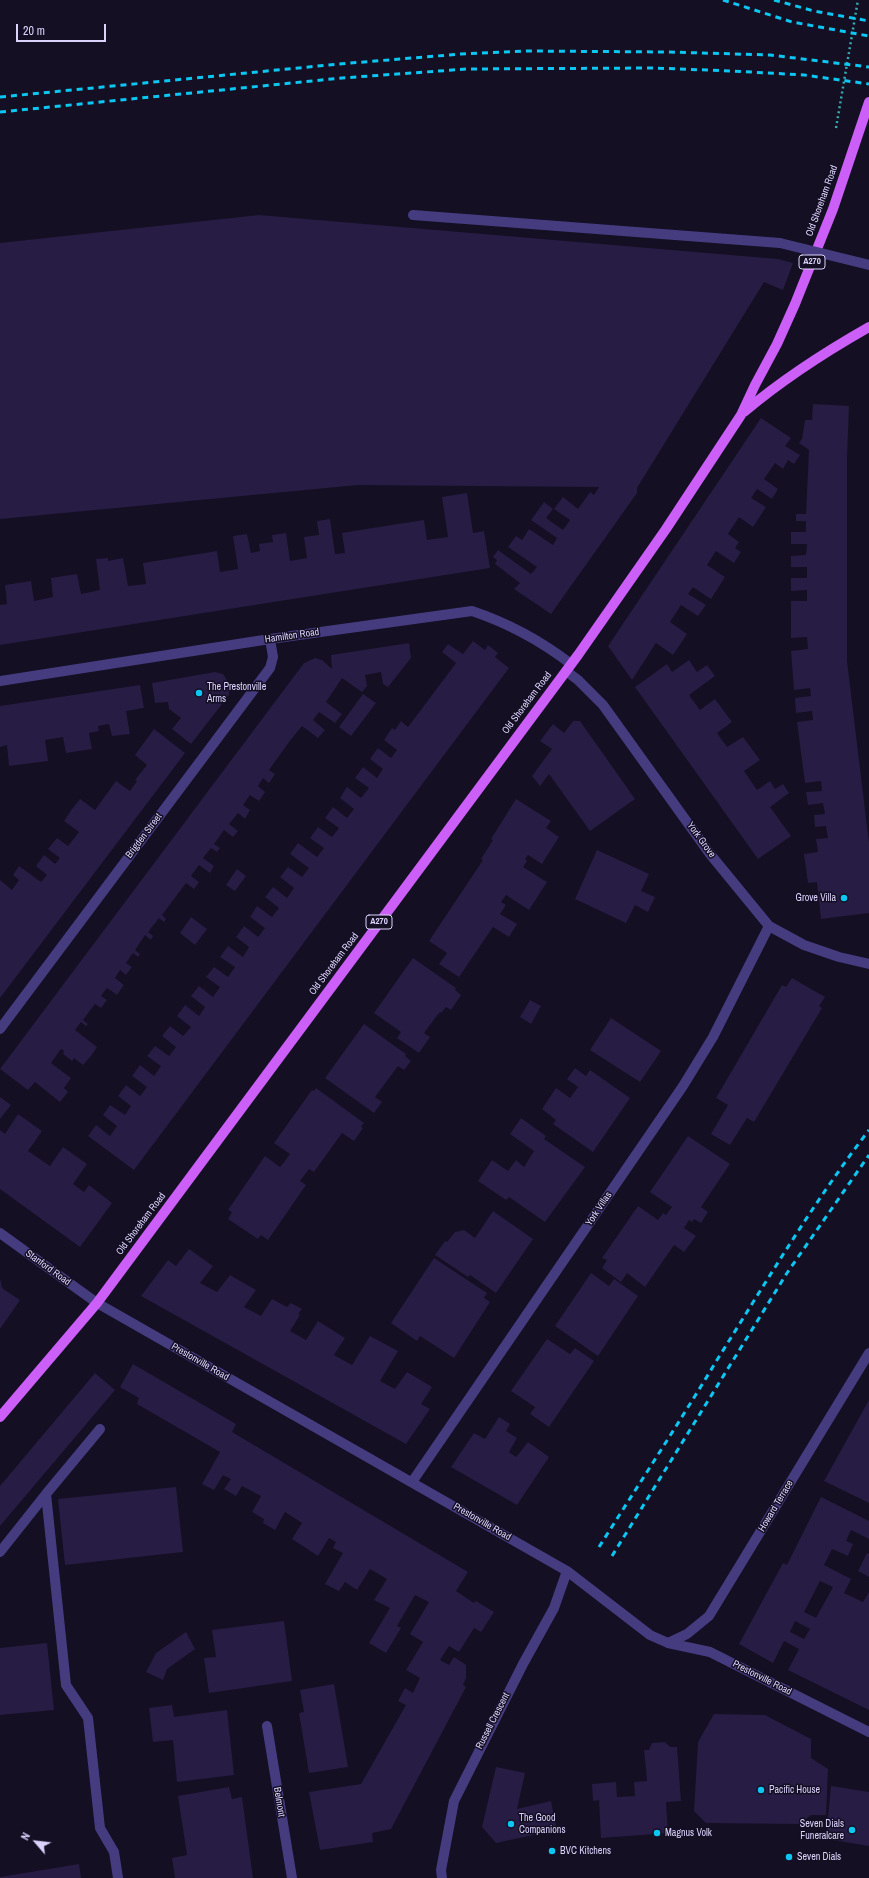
<!DOCTYPE html>
<html>
<head>
<meta charset="utf-8">
<style>
  body { margin:0 }
  #map { position:relative; width:869px; height:1878px; overflow:hidden; background:#140f23; font-family:"Archivo Narrow",sans-serif }
  canvas { display:block }
  .north { position:absolute; left:16px; top:1822px; width:40px; height:40px; -webkit-text-stroke:3px #140f23; paint-order:stroke; rotate:298deg; font-size:11px; font-weight:700; line-height:16px; text-align:center; color:#dcd3fd }
  .north::after { content:''; display:block; margin:auto; width:14px; height:18px; background:#dcd3fd; clip-path:polygon(50% 0,100% 100%,50% 72%,0 100%) }
  .scale { position:absolute; left:16px; top:24px; width:90px; height:18px; box-sizing:border-box; border:2px solid #dcd3fd; border-top:0; padding-left:5px; font-size:12px; line-height:14px; white-space:nowrap; color:#dcd3fd; -webkit-text-stroke:3px #140f23; paint-order:stroke }
</style>
</head>
<body>
<div id="map">
<canvas width="869" height="1878"></canvas>
<div class="north">N</div>
<div class="scale">20 m</div>
</div>
<script>
const c = document.querySelector('canvas').getContext('2d');
c.lineJoin = 'round';
function fillPath(path, color) { c.fillStyle = color; c.fill(path, 'evenodd'); }
function stroke(path, color, width, dash) { c.strokeStyle = color; c.lineWidth = width; c.lineCap = dash ? 'butt' : 'round'; c.setLineDash(dash || []); c.stroke(path); }
function label(font, color, halo, rows, align = 'center') {
  c.font = font + ' "Archivo Narrow",sans-serif'; c.lineWidth = 3; c.setLineDash([]); c.textBaseline = 'middle'; c.strokeStyle = halo; c.fillStyle = color; for (const [text, x, y, turn = 0] of rows) {
    c.save(); c.translate(x, y); c.rotate((+turn || 0) * Math.PI / 180); c.textAlign = isNaN(turn) ? turn : align; if (halo) c.strokeText(text, 0, 0); c.fillText(text, 0, 0); c.restore();
  }
}
fillPath(new Path2D(`
  M259,215L778,259L793,263L783,290L764,282L637,488V493L551,614L514,589L520,583L495,564L497,560L493,557L498,550L531,574L537,567L508,547L516,536L522,540L529,529L553,545L557,538L531,520L544,502L553,509L546,518L563,530L570,520L554,509L563,497L578,509L590,492L594,495L599,487L358,485L0,519V243Z
  M813,404L849,406L847,458V661L869,843V913L821,919L817,882L808,883L804,854L818,852L816,839L828,838L826,826L815,827L814,815L825,814L823,803L808,805L806,792L822,791L821,781L805,783L797,722L813,720L812,711L796,713L795,698L811,696L810,688L794,690L791,651L808,649L807,637L791,638V601H807V590L791,591V578H807V567H791V556L806,555L807,544H791V532H806V521H796V514H806L809,450L799,443L802,439L805,420H812Z
  M761,418L791,438L785,446L800,455L794,464L788,460L783,469L775,463L764,479L778,489L772,499L757,489L751,498L766,507L753,527L739,517L728,534L739,542L735,548L741,552L734,563L716,551L707,565L725,577L711,599L693,587L688,594L706,605L698,616L681,605L670,622L687,634L673,655L656,643L632,680L608,646Z
  M467,493L473,533L484,531L490,568L0,645V605L7,604L5,585L31,581L34,601L53,597L51,578L77,574L81,594L100,590L96,559L108,558V561L123,558L128,586L146,584L143,563L217,551L220,572L238,569L233,536L247,534L251,553L260,551L259,544L273,542L272,535L286,533L290,561L307,558L304,537L319,535L317,521L330,519L335,554L345,553L342,533L366,529L424,520L427,540L448,537L442,497Z
  M473,641L485,650L488,645L498,653L495,657L509,668L134,1170L88,1136L96,1125L110,1136L117,1126L103,1115L110,1105L125,1115L131,1106L118,1096L126,1085L140,1096L147,1087L132,1076L140,1065L154,1076L161,1066L147,1056L155,1046L169,1056L176,1047L162,1036L170,1026L183,1036L191,1027L177,1016L185,1005L199,1016L205,1007L191,996L199,986L213,997L220,987L206,977L214,967L228,977L235,967L220,957L228,946L243,957L249,947L236,937L244,926L258,937L265,928L250,917L257,906L272,917L279,908L265,897L273,887L287,898L294,888L280,877L288,867L302,877L309,868L290,854L298,843L317,857L324,848L310,838L318,827L332,837L339,828L325,818L333,807L347,818L354,809L340,798L347,787L361,798L369,788L355,778L363,767L377,778L383,769L370,759L378,748L391,758L397,750L384,740L392,728L395,730L401,721L408,727L456,663L442,652L448,644L463,654Z
  M409,643L411,658L388,687L383,684L381,672L365,675L367,686L362,692L342,678L326,702L342,714L335,723L319,712L313,720L325,730L318,738L302,726L289,742L269,770L275,774L269,783L263,778L258,786L265,792L259,801L250,795L243,805L250,810L245,819L238,813L229,824L238,831L233,837L224,830L214,844L220,848L217,852L211,848L203,858L214,866L210,873L199,865L191,876L199,882L194,889L186,883L162,915L166,919L164,922L159,918L148,932L153,936L151,940L145,935L135,950L140,954L138,957L133,953L126,963L132,967L126,975L120,970L115,978L124,985L117,995L107,988L101,996L107,1000L101,1008L95,1004L83,1020L88,1024L86,1026L81,1022L75,1030L97,1047L91,1056L83,1065L74,1058L72,1061L63,1054L64,1051L61,1049L51,1063L71,1078L64,1088L68,1092L60,1102L35,1082L28,1090L0,1069L304,663L315,658L322,660L332,669L331,655Z
  M689,660L697,672L707,665L715,676L689,695L694,702L700,710L715,699L732,722L717,733L727,747L743,737L760,760L744,771L757,790L770,781L775,789L783,784L789,793L770,807L791,836L758,859L635,687L667,664L672,672Z
  M215,672L223,674L230,685L229,695L191,744L172,729L181,718L169,709L168,702L155,703L152,683Z
  M140,685L144,708L126,711L130,734L112,736L109,724L98,726L99,731L89,733L92,749L66,753L63,737L45,740L48,761L9,766L7,745L0,747V706Z
  M363,694L376,703L351,736L339,727Z
  M573,721H580L635,799L590,831L549,774L540,786L532,776L552,749L540,741L553,724L564,733Z
  M154,729L185,753L0,998V880L12,890L19,880L13,875L19,866L41,882L47,875L36,866L44,855L55,864L60,858L48,849L57,838L68,846L79,832L64,821L72,809L80,799L95,810L116,781L130,791L137,781L135,780L147,765L135,755Z
  M516,799L551,821L546,828L559,837L542,864L528,855L525,859L527,861L523,867L547,882L529,910L506,895L501,902L506,905L500,914L517,924L509,937L493,927L459,977L439,964L447,953L429,941L483,860L481,859L493,840L491,839Z
  M597,850L649,874L641,891L655,897L648,912L635,905L626,923L575,899Z
  M237,869L246,876L235,891L226,885Z
  M191,917L207,929L195,945L180,933Z
  M413,958L456,988L455,990L461,995L451,1010L446,1007L442,1012L439,1013L424,1033L430,1037L419,1053L397,1038L401,1032L374,1013Z
  M792,978L825,997L819,1006L822,1008L754,1122L747,1118L730,1145L711,1134L728,1105L716,1098L782,985L786,987Z
  M530,1000L541,1006L531,1024L520,1017Z
  M611,1018L661,1051L640,1082L590,1050Z
  M364,1024L406,1054L405,1056L411,1061L404,1070L398,1066L375,1097L382,1102L374,1113L325,1078Z
  M575,1068L586,1076L590,1070L630,1098L593,1152L553,1124L556,1120L542,1109L556,1088L570,1098L578,1087L567,1079Z
  M316,1088L364,1123L361,1127L363,1128L354,1141L342,1133L314,1172L309,1169L300,1181L306,1185L268,1240L261,1235L258,1239L228,1219L232,1212L228,1210L265,1156L280,1167L285,1161L290,1154L274,1143L312,1090L314,1091Z
  M0,1097L11,1105L0,1119Z
  M18,1114L42,1131L28,1151L50,1166L63,1147L87,1164L73,1184L84,1192L89,1185L112,1203L80,1247L0,1189V1130L5,1134Z
  M521,1118L546,1136L544,1139L585,1167L545,1222L509,1197L506,1200L478,1181L492,1160L508,1171L516,1160L524,1167L534,1151L510,1134Z
  M688,1136L730,1164L701,1207L708,1212L701,1223L694,1219L692,1222L689,1220L684,1228L696,1236L684,1252L674,1245L645,1287L627,1273L621,1282L602,1268L607,1260L602,1258L638,1206L658,1220L663,1213L666,1215L672,1207L650,1192Z
  M493,1211L533,1239L496,1293L470,1275L468,1277L435,1255L445,1241L447,1242L455,1232L464,1230L475,1238Z
  M189,1249L213,1266L200,1283L217,1292L230,1275L256,1290L244,1307L261,1316L272,1299L287,1307L291,1303L302,1309L298,1314L300,1315L290,1331L306,1340L318,1321L345,1338L334,1355L352,1365L370,1336L398,1351L380,1381L395,1389L407,1372L432,1387L421,1404L430,1409L406,1444L141,1296L168,1260L176,1266Z
  M434,1258L487,1293L484,1298L490,1302L454,1358L420,1336L417,1341L391,1323Z
  M591,1273L609,1286L614,1279L638,1296L598,1356L555,1326Z
  M0,1278L2,1288L20,1300L0,1329Z
  M547,1339L570,1354L575,1348L594,1361L549,1427L530,1414L535,1407L511,1391Z
  M133,1364L236,1424L232,1432L468,1572L456,1591L474,1603L476,1601L494,1612L481,1632L474,1628L459,1652L449,1646L440,1660L449,1665L454,1657L466,1665V1678L463,1685L466,1687L391,1829L372,1833L373,1842L320,1850L309,1792L361,1784L406,1705L398,1701L405,1688L413,1693L420,1678L406,1670L423,1642L410,1634L429,1602L415,1595L397,1626L401,1628L386,1653L369,1643L390,1608L374,1600L387,1579L370,1569L357,1590L345,1582L339,1591L325,1584L343,1553L333,1548L336,1542L329,1538L318,1556L292,1539L302,1523L285,1512L275,1530L263,1523L264,1519L252,1512L261,1496L242,1486L236,1496L224,1489L231,1479L223,1475L214,1490L202,1484L220,1452L137,1404L139,1398L120,1387Z
  M95,1373L115,1390L0,1526V1486Z
  M869,1400V1503L824,1481Z
  M499,1417L510,1424L506,1431L517,1438L509,1452L516,1457L528,1442L549,1457L517,1505L451,1467L474,1433L485,1439Z
  M176,1487L183,1552L65,1565L58,1499Z
  M821,1497L869,1521V1539L851,1530L846,1541L853,1544L848,1556L832,1549L824,1565L851,1579L844,1593L863,1602L869,1592V1710L788,1670L799,1649L784,1641L773,1663L739,1644L783,1563L787,1565ZM820,1581L833,1587L816,1618L804,1612ZM795,1621L810,1629L804,1639L790,1632Z
  M867,1553L869,1554V1577L858,1571Z
  M284,1621L292,1681L209,1693L204,1658L216,1657L212,1630Z
  M186,1632L195,1649L167,1669L163,1680L146,1672L156,1653Z
  M47,1643L54,1710L0,1715V1648Z
  M334,1684L348,1767L309,1773L299,1713L304,1712L300,1690Z
  M172,1705L174,1717L227,1710L234,1775L177,1782L173,1740L153,1742L149,1708Z
  M714,1714L765,1715L811,1739V1758L828,1769L826,1815H811L800,1824L706,1823L694,1811L698,1742Z
  M665,1742L670,1747H677L681,1801L666,1802L668,1833L601,1838L599,1800L593,1801L592,1784L616,1782L617,1797L635,1796L634,1782L647,1781L644,1750H649L652,1743Z
  M496,1767L525,1773L517,1809L551,1801L557,1830L496,1843L482,1827Z
  M831,1786L869,1792V1846L826,1839Z
  M229,1787L232,1799L242,1797L253,1878H175L172,1858L187,1855L178,1796Z
  M79,1864L81,1878H0V1877Z`), '#271c43');
stroke(new Path2D(`
  M836,128L858,0`), '#34adb0', 2.5, [2, 3]);
stroke(new Path2D(`
  M413,215L780,243
  M566,671L578,680L603,705L710,854L769,926L804,945L839,957L869,964
  M0,681L270,639L472,611C508,623 541,641 571,664
  M0,1029L270,668L273,657L270,639
  M0,1233L97,1303L567,1571L650,1635L668,1643L710,1652L869,1732
  M100,1429L46,1494L66,1685L88,1718L100,1828L114,1852L118,1878
  M412,1482L683,1086L713,1037L769,926
  M0,1552L46,1494
  M668,1643L687,1634L709,1616L869,1353
  M267,1726L292,1878
  M442,1878L441,1870L454,1801L523,1664L554,1608L567,1571`), '#453c80', 10);
stroke(new Path2D(`
  M744,412C783,379 825,352 869,327
  M0,1417L97,1303L578,655L666,529L741,415L755,385L777,344L795,304L833,209L869,102`), '#cc5ff8', 10);
stroke(new Path2D(`
  M723,0L792,22L869,36
  M774,0L814,11L869,21
  M0,97L339,64L461,54L527,51L670,52L770,55L869,67
  M0,112L342,78L467,69L653,68L732,71L804,75L869,84
  M599,1547C639,1484 679,1423 717,1360C766,1282 813,1203 869,1130
  M612,1556L787,1273L869,1155`), '#0bc7f2', 3, [6, 5]);
stroke(new Path2D(`
  M780,243L869,265`), '#453c80', 10);
for (const [x, y, r, color] of [
  [199,693,4,"#0bc7f2"],
  [844,898,4,"#0bc7f2"],
  [761,1790,4,"#0bc7f2"],
  [511,1824,4,"#0bc7f2"],
  [852,1830,4,"#0bc7f2"],
  [657,1833,4,"#0bc7f2"],
  [552,1851,4,"#0bc7f2"],
  [789,1857,4,"#0bc7f2"]
]) { const dot = new Path2D(); dot.arc(x, y, r, 0, 2 * Math.PI); c.fillStyle = color; c.fill(dot); stroke(dot, '#140f23', 1.5); }
for (const [x, y, w] of [
  [812,262,26],
  [379,922,26]
]) { const box = new Path2D(); box.roundRect(x - w / 2, y - 7, w, 14, 3); c.fillStyle = '#140f23'; c.fill(box); stroke(box, '#dcd3fd', 1); }
label('bold 9px', '#dcd3fd', null, [
  ["A270",812,262],
  ["A270",379,922]
]);
label('10px', '#dcd3fd', '#140f23', [
  ["Old Shoreham Road",822,201,-70],
  ["Hamilton Road",292,636,-8],
  ["Old Shoreham Road",527,703,-53],
  ["Brigden Street",144,836,-53],
  ["York Grove",701,840,54],
  ["Old Shoreham Road",334,964,-53],
  ["York Villas",599,1209,-56],
  ["Old Shoreham Road",141,1224,-53],
  ["Stanford Road",48,1268,36],
  ["Prestonville Road",200,1362,30],
  ["Howard Terrace",776,1506,-59],
  ["Prestonville Road",482,1522,30],
  ["Prestonville Road",762,1678,27],
  ["Russell Crescent",493,1721,-63],
  ["Belmont",279,1802,81]
]);
label('10px', '#dcd3fd', '#140f23', [
  ["The Prestonville",207,687],
  ["Arms",207,699],
  ["Grove Villa",836,898,"right"],
  ["Pacific House",769,1790],
  ["The Good",519,1818],
  ["Companions",519,1830],
  ["Seven Dials",844,1824,"right"],
  ["Funeralcare",844,1836,"right"],
  ["Magnus Volk",665,1833],
  ["BVC Kitchens",560,1851],
  ["Seven Dials",797,1857]
], 'left');
</script>
</body>
</html>
